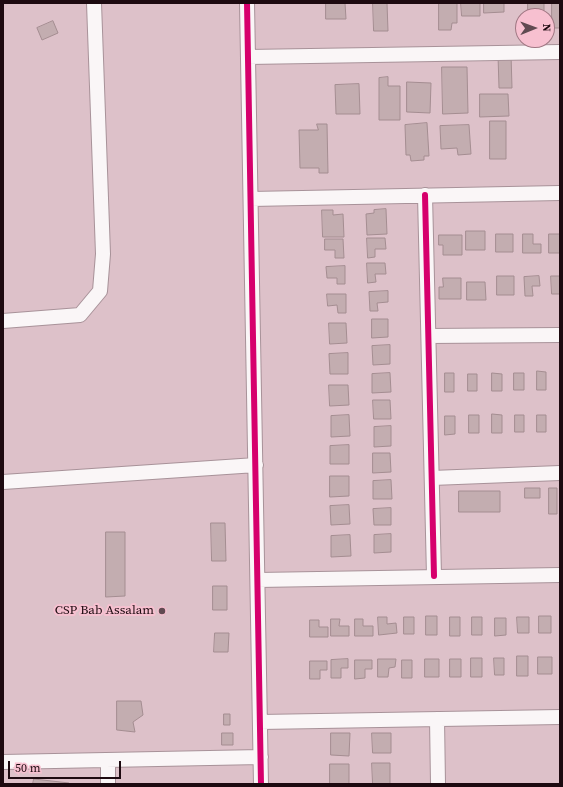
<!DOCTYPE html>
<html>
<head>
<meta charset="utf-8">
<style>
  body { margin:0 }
  #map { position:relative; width:563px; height:787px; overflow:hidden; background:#ddc1c9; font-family:"Source Serif 4",serif }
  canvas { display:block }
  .frame { position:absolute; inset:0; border:4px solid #1d0a10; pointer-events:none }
  .north { position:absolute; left:515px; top:8px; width:40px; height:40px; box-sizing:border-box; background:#f7c0d0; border:1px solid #a07783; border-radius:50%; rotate:89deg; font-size:11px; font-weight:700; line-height:16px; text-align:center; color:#1d0a10 }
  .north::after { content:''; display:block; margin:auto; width:14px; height:18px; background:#604a51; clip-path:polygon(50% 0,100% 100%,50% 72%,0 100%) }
  .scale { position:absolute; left:8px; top:761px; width:113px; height:18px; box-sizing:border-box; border:2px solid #1d0a10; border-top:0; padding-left:5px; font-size:12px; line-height:14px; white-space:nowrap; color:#1d0a10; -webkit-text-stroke:3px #f7c0d0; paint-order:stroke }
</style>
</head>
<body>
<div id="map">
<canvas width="563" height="787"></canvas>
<div class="frame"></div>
<div class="north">N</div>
<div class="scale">50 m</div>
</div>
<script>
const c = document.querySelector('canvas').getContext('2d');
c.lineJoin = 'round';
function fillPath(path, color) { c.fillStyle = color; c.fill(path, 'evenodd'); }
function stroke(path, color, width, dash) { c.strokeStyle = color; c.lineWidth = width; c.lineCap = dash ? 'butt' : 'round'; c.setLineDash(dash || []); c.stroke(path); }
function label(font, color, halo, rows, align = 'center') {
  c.font = font + ' "Source Serif 4",serif'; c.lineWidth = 4; c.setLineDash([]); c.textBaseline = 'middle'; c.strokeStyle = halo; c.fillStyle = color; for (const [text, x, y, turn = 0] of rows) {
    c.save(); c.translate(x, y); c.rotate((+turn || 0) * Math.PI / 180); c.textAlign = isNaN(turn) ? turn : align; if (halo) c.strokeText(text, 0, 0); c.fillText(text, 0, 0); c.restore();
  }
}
const building = new Path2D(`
  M326,3H345L346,19H326Z
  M373,3H387L388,31H374Z
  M439,3H457V23H452L451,30H439Z
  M461,3H480V16H462Z
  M484,3H504V12L484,13Z
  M528,3H544V16H528Z
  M552,3H560V28H552Z
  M53,21L58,33L42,40L37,28Z
  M511,54L512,88H499L498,55Z
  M442,67H467L468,113L443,114Z
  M388,77V86H400V120H379V78Z
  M407,82L431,83L430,113L407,112Z
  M359,84L360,114H336L335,85Z
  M480,94H508L509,116L480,117Z
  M490,121H506V159H490Z
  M427,123L429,156H424V160L411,161L410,155H406L405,125Z
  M317,124H327L328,173H319V168H300L299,130H318Z
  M469,125L471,154L458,155L457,148L441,149L440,126Z
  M386,209L387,234L367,235L366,214L374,213V210Z
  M322,210H333V215L343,214L344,237H323Z
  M466,231H485V250H466Z
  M496,234H513V252H496Z
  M523,234H533V244H541V253H523Z
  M549,234H560V253H549Z
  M439,235H462V255H443V245H439Z
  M367,238H385L386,249H375V257L368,258Z
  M325,239H343L344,258H335V250H325Z
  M367,263H385L386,274H375L376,282L368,283Z
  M345,266V284H337V278H327L326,267Z
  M497,276H514V295H497Z
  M539,276L540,286H532L533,296H525L524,277Z
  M551,276H560V294H552Z
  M443,278H461V299H439V287H443Z
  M467,282H485L486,300H467Z
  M388,291V302L377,303L378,311H370L369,292Z
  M327,294H346V313H338L337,305L328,306Z
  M372,319H388V337L372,338Z
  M329,323H346L347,343L330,344Z
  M390,345V364L373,365L372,346Z
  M348,353V374H330L329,354Z
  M537,371L546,372V390H537Z
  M390,373L391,392L372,393V374Z
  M445,373H454V392H445Z
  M492,373L502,374V391H492Z
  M514,373H524V390H514Z
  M468,374H477V391H468Z
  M329,385H348L349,405L330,406Z
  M373,400H390L391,419H374Z
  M492,414L502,415V433H492Z
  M349,415L350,436L331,437V416Z
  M469,415H479V433H469Z
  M515,415H524V432H515Z
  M537,415H546V432H537Z
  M445,416H455V434L445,435Z
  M391,426V446L374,447V427Z
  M349,445V464H330V446Z
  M373,453H390L391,472L373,473Z
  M330,476H349V496L330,497Z
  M391,480L392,499H373V481Z
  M525,488H540V498H525Z
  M549,488H557V514H549Z
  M459,491H500V512H459Z
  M349,505L350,524L331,525L330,506Z
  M391,508V525H374L373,509Z
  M211,523H225L226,561H212Z
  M106,532H125V596L106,597Z
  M391,534V552L374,553V535Z
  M350,535L351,556L331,557V536Z
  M213,586H227V610H213Z
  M426,616H437V635H426Z
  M539,616H551V633H539Z
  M378,617H387V624L396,623L397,633L379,635Z
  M404,617H414V634H404Z
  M450,617H460V636H450Z
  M472,617H482V635H472Z
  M517,617H529V633H518Z
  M495,618H506V635L495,636Z
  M331,619H340L339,626H349V636H331Z
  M355,619H363V626H373V636H355Z
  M310,620H319V627H328V637H310Z
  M215,633H229L228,652H214Z
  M517,656H528V676H517Z
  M538,657H552V674H538Z
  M471,658H482V677H471Z
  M494,658H504V675H495Z
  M348,659V668H341V678H331V660Z
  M378,659H396L395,667L389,668L388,677H378Z
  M425,659H439V677H425Z
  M450,659H461V677H450Z
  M355,660H372V669H365V678L355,679Z
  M402,660H412V678H402Z
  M310,661H327V670H320V679H310Z
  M117,701H141L143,715L133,722L135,732L117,730Z
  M224,714H230V725H224Z
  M222,733H233V745H222Z
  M331,733H350L349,756L331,755Z
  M372,733H391V753H373Z
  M372,763H390V784H373Z
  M330,764H349V784H330Z
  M34,779L69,783V784H33Z`);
fillPath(building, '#c3adb0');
stroke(building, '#a48d91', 1);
const minor = new Path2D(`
  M247,3L261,784
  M248,57L560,52
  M425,195L434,576
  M251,199L560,193
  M3,321L80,315L100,291L103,254L94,3
  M429,336L560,335
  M432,478L560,473
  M3,482L256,465
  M258,580L560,575
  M437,719L438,784
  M260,722L560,717
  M108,760V784
  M3,762L261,757`);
stroke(minor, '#a89299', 16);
stroke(minor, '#faf6f7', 14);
stroke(new Path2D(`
  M247,3L261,784
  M425,195L434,576`), '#d6006c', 6);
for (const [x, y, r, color] of [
  [162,611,4,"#604a51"]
]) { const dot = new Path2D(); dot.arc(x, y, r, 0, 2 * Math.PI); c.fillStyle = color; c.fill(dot); stroke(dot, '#f7c0d0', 1.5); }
label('13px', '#1d0a10', '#f7c0d0', [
  ["CSP Bab Assalam",154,611]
], 'right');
</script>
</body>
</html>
